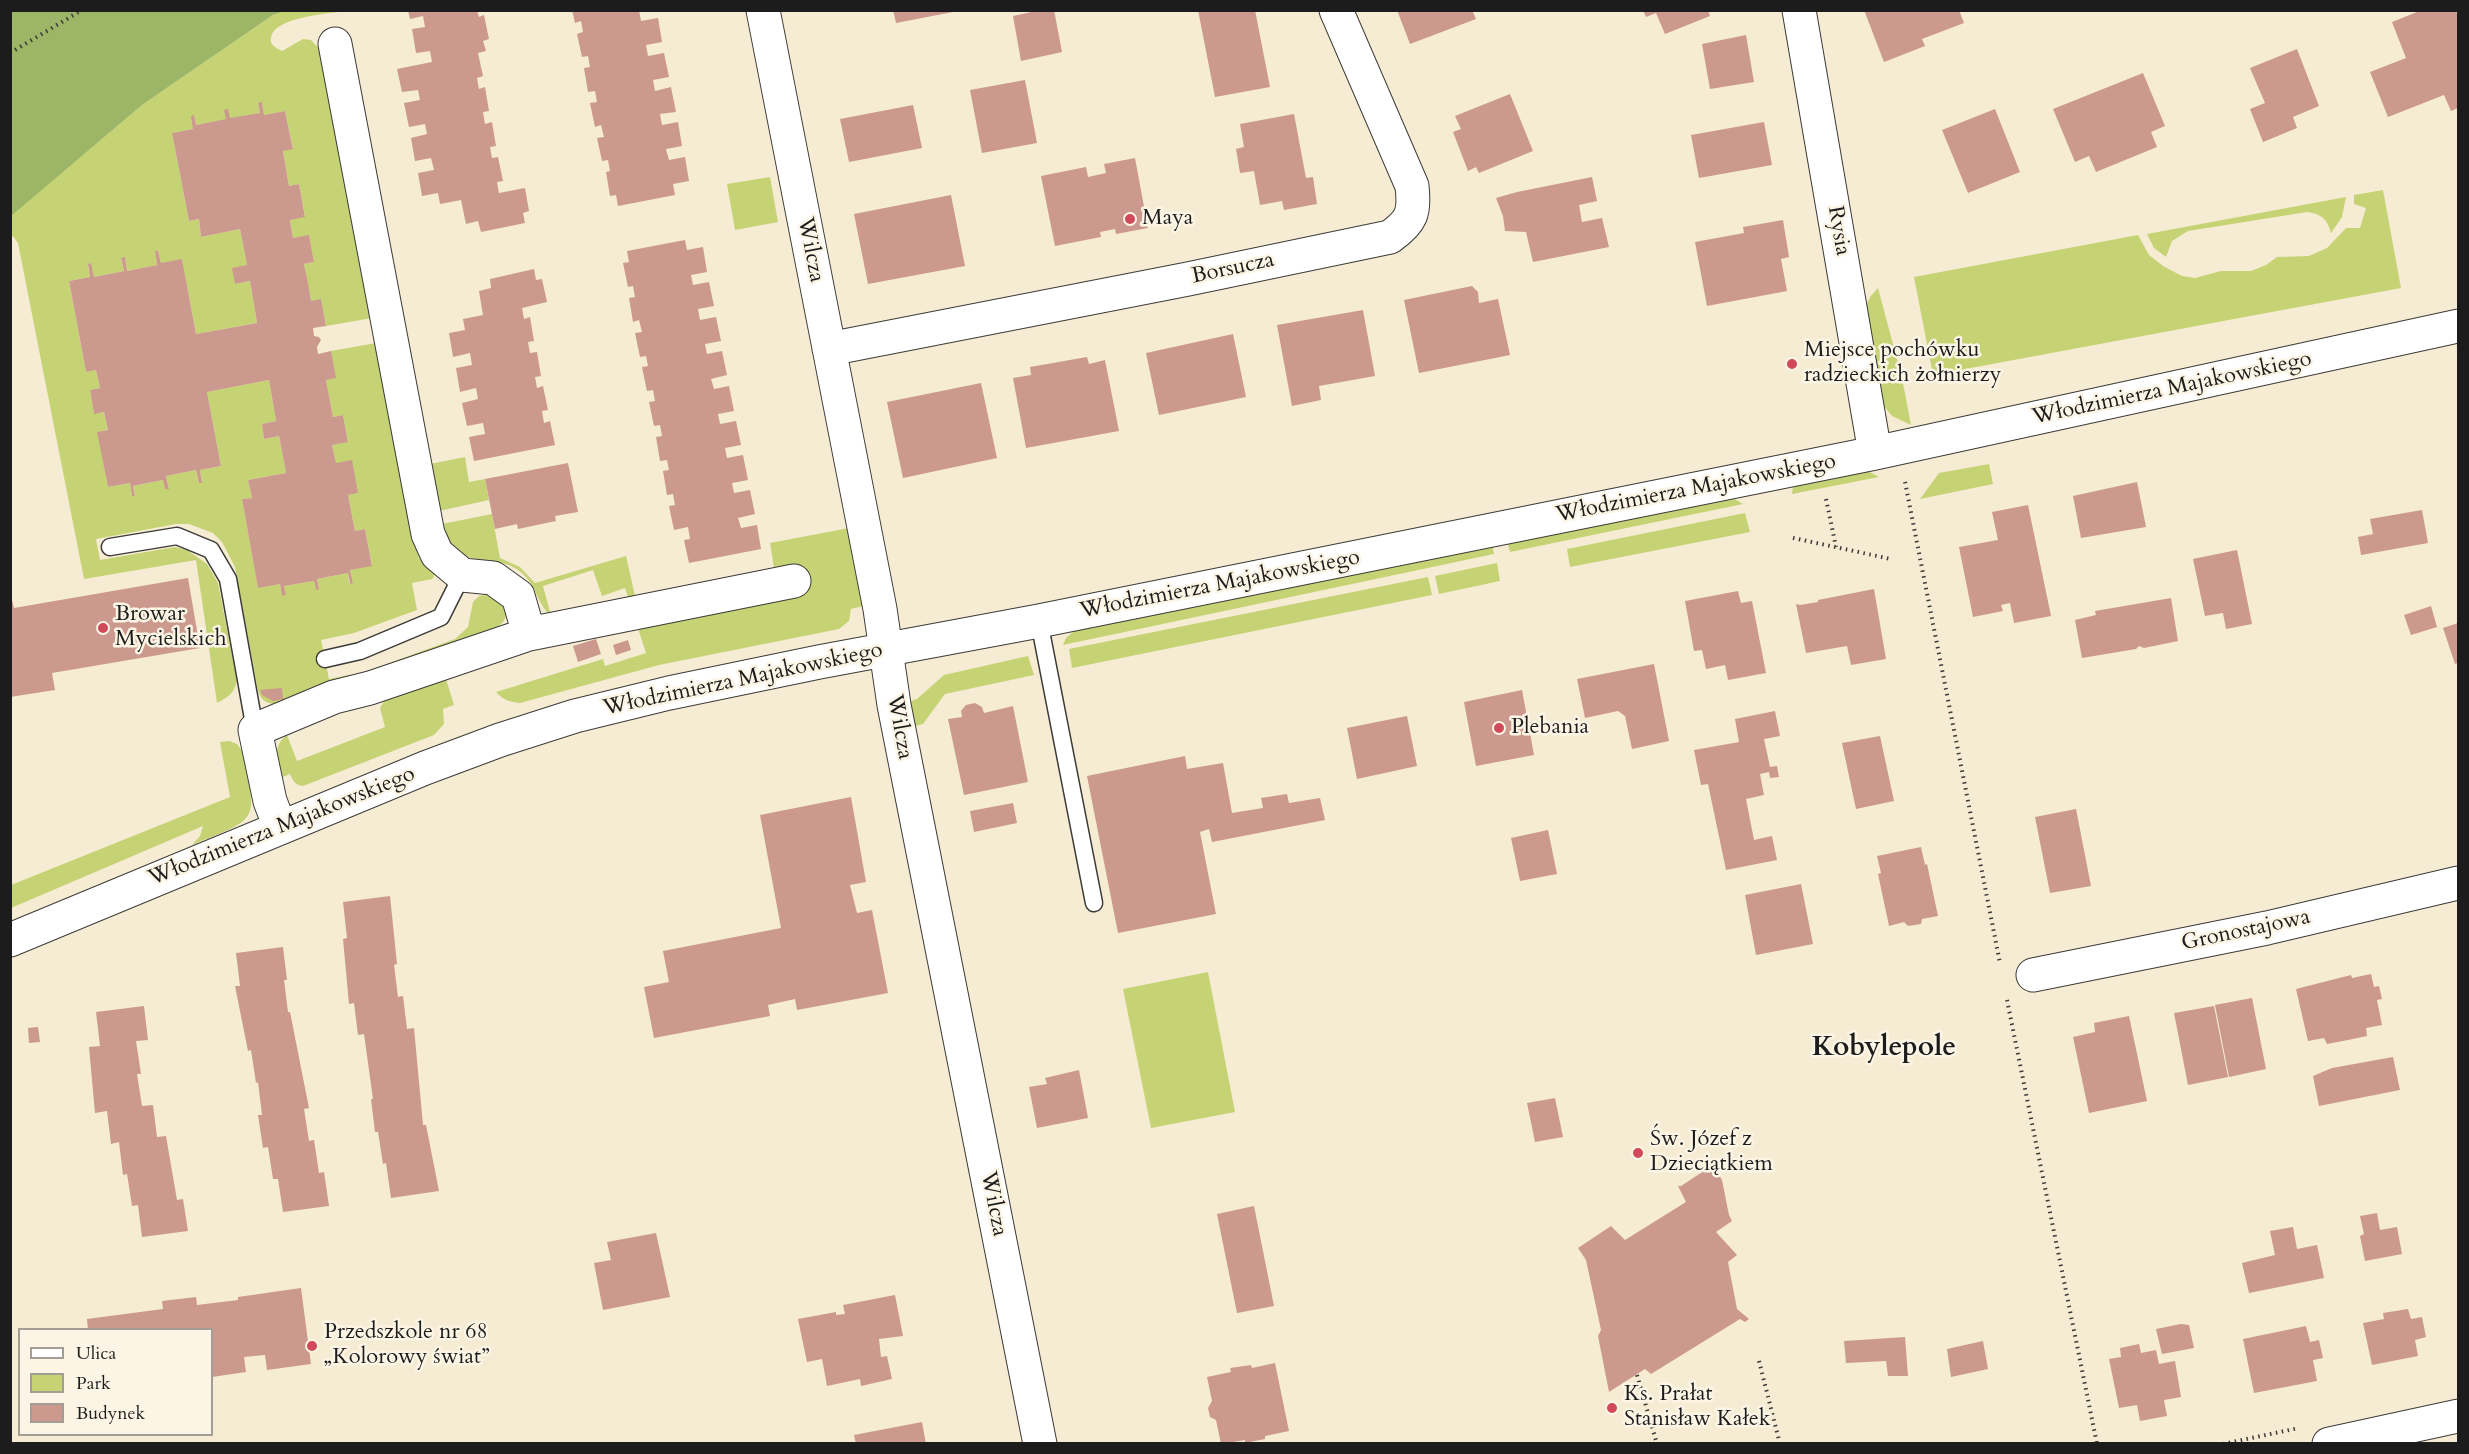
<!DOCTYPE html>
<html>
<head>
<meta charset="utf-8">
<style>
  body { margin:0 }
  #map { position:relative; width:2469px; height:1454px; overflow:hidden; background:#f5ecd3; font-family:Cardo,serif }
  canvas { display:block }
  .frame { position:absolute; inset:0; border:12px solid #1c1c1c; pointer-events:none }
  .legend { position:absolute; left:18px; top:1328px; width:195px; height:108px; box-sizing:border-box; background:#fcf5e5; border:2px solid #a29e95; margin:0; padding:8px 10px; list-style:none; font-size:18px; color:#1c1c1c }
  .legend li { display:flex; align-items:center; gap:12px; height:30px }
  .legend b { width:30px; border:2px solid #a29e95 }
</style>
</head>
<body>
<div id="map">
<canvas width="2469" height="1454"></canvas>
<div class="frame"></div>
<ul class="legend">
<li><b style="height:8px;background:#fff"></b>Ulica</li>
<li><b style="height:16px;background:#c6d375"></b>Park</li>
<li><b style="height:16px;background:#cc998f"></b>Budynek</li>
</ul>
</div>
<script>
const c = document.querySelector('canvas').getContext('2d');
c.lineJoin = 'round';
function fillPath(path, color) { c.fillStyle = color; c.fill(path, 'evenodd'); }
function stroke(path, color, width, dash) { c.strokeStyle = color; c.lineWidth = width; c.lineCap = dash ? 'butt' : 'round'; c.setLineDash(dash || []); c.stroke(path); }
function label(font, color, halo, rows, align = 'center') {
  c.font = font + ' Cardo,serif'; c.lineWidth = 5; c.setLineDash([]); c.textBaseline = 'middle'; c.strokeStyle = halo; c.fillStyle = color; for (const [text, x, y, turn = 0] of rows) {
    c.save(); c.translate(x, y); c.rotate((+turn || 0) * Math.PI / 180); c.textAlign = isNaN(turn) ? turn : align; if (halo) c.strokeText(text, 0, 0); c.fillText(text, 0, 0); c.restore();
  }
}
fillPath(new Path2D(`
  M285,11H345C327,14 275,17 271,37C269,45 276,48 282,51L303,39L311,40L322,52L372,318L326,326L321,300L311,301L304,264L314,262L309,236L293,238L290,220L305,216L299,184L289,186L283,151L293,148L285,111L264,115L262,103H258L260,113L196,125L194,116L193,129L172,133L189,221L199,219L201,237L240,229L247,265L235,284L250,281L257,323L196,334L182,260L161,263L158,251H155L157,265L127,271L125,258L121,259L124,271L94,277L90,263L88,265L90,277L69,281L86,372L96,370L100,388L90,390L94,413L104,412L108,430L98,432L108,487L130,483L132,496L135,495L133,486L163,480L169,488L166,476L196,470L199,483H202L200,470L221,466L207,392L269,380L276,421L262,424L264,439L279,436L286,473L248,480L252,498L242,499L258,587L280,584L282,595H285L284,586L314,581L316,589L319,588L317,579L348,573L349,583L353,582L350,570L372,565L365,529L355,531L348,495L358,493L336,463L332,445L348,441L343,415L333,417L326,380L331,351L376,343L415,546L419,558L434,573V577L432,579L412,583L417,610L354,633L321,640L329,679L365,672L455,639L468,627L473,602L479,596C504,590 518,615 495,629L273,704C265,702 261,700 258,691L235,567L222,542L213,533L189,524H176L96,539L100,560L175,547L187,550L207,564L218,583L237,681C234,694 228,697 217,703L196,560L84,579L18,243L11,234L10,216L142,105L273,15Z
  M770,177L778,222L735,230L727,184Z
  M2383,190L2401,288L1933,375L1914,277L2138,235L2149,255L2163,266L2182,276L2195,278L2221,271H2251L2266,265L2277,257L2309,256L2327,248L2346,228H2360L2366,208L2354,204V195Z
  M2346,197L2342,217L2331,233C2328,220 2321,213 2307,212L2188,231L2172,241L2166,257L2154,248L2147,234Z
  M1878,288L1902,378L1911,425L1892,416L1884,406L1866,306L1870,297Z
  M465,457L469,482L485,479L489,500L439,511L430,464Z
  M1989,464L1993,484L1920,499L1939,473Z
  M1866,470L1879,477L1792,494L1793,485Z
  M1731,497L1743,504L1510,552L1507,541Z
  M1745,513L1750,532L1570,567L1567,549Z
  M492,514L500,558L520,567L535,583L626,556L635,596L774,568L770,543L849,528L863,606L851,609L849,621L839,629L659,665L520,703C510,702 503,700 496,692L603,659L605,666L646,653L625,588L602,596L593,570L543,586L550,612H547C537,601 535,584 522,573C501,555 476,565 452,551L442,524Z
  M1492,544L1494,554L1063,645L1066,638L1075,630Z
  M1497,563L1500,581L1439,594L1435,576Z
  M1428,577L1432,595L1072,668L1069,649Z
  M1028,656L1034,675L945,694L923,724L912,727L908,702L917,699L944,675Z
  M446,679L454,705L443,709L444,724L434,735L303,786C295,785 293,781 290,774L280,778C277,761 272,746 287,735L297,761L385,727L380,708L386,698Z
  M229,741L237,744L242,751C258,823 260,817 192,845L200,836L203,826L11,908V885L230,797L220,742Z
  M1208,972L1235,1112L1151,1128L1123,989Z`), '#c6d375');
fillPath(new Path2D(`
  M11,10H285V11L273,15L142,105L11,216Z`), '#9cb566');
fillPath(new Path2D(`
  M408,10H477L479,17L484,15L489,39L483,41L486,51L478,53L483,76L477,78L479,89L485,87L489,111L483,112L485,124L492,122L496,146L490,147L492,158L498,157L503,181L497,182L499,193L525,188L529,211L523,213L525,223L481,232L478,221L466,224L461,200L440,204L438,193L422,196L418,173L434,170L431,158L415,161L411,138L427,134L425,124L409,127L404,103L420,100L418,90L402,92L397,69L432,62L430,51L416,53L412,29L425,27L423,16L410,19Z
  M572,10H639L641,21L658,18L662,42L646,45L648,56L664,53L669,77L653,80L655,91L671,87L676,112L660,114L662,125L678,122L682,146L666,149L669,160L685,157L689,181L673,184L675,195L618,206L616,195L610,196L606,172L610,171L608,160L602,161L597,138L604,137L601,125L595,127L590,103L597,102L595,91L588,92L584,68L590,67L588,56L582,57L577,34L583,32L581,21L575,23Z
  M893,10H953V12L896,23Z
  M1041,10H1054L1062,52L1021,61L1013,16Z
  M1198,10H1255L1270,87L1215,97Z
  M1397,10H1472L1476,19L1410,44Z
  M1643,10H1708L1710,16L1665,34L1656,13L1646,17Z
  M1864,10H1959L1964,23L1922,39L1925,46L1884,62Z
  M2422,10H2456L2458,18V108L2451,111L2444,95L2388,117L2370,72L2406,58L2392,22Z
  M1746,35L1754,82L1710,89L1702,44Z
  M2297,49L2319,106L2293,117L2297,128L2263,142L2250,109L2265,103L2250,68Z
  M2143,73L2165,126L2151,132L2157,147L2096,172L2089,156L2075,162L2053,109Z
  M1025,80L1037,143L982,153L970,90Z
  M1510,94L1533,151L1479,173L1476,167L1468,171L1453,132L1461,129L1455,116Z
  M262,102L264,115L285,111L293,149L283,151L289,186L299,184L305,217L290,220L293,238L309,235L314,262L304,264L308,283L311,301L321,299L326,326L313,328L314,336L319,337L321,340L317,347L318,354L331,351L336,378L326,380L333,417L343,415L348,442L332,445L336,463L352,460L358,493L348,495L355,531L365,529L372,566L350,570L353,583L350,584L348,573L317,579L319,589L316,590L314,581L284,586L286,595L282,596L280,584L258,588L242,499L252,498L248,480L286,473L279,436L264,439L262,424L276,421L269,380L207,392L221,466L200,470L202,483H199L196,470L166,476L169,489H165L163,480L133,486L135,496H132L130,483L108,487L97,432L108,430L104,412L94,414L90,390L100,388L96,370L86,372L69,281L90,277L88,264L91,263L94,277L124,271L121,258L125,257L127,271L157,265L155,251H158L161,263L182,259L196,334L257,323L250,281L235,284L232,268L247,265L240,229L201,237L199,219L189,221L172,133L193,129L191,116L194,115L196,125L226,119L224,110L228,109L230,118L260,113L258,103Z
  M913,105L922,148L849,162L840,119Z
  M1995,109L2020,172L1968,193L1942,130Z
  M1294,114L1306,178L1313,177L1317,204L1284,210L1282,201L1260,205L1254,171L1240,173L1236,149L1244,147L1240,124Z
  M1764,122L1772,165L1699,178L1691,135Z
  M1135,158L1148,228L1116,234L1115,229L1100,232L1101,237L1055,246L1041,176L1086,167L1088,177L1106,173L1104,164Z
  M1592,177L1597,201L1579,205L1582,222L1602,218L1609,247L1533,262L1526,232L1505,231L1503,216L1496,198L1517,192Z
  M951,195L965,266L868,284L854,214Z
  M1783,220L1789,257L1781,259L1787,291L1707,306L1695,242L1744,233L1743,227Z
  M685,240L687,250L703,247L707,272L691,275L693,285L709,282L714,306L698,309L700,320L716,317L721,341L705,344L707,354L722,351L727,375L711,379L714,389L729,386L734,411L718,414L720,424L736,421L741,445L725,448L727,458L743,455L748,480L732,483L734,493L750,490L755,514L738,518L741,528L757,525L761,549L689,563L684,540L690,539L688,527L674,530L669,506L675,505L673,494L667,495L663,471L669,470L667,460L660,461L656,437L662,436L660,425L654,426L649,402L655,401L653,390L647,391L642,367L648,366L646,356L640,357L635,333L642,332L639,320L633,322L629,298L635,297L633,286L628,287L623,263L629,262L627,251Z
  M534,269L536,280L542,279L547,302L522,308L524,319L530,317L534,341L528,342L530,353L537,352L541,376L535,377L537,388L543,386L548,410L542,411L544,423L550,421L555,445L474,461L469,437L485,434L483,423L467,426L462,403L478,399L476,388L460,392L456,368L472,365L470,353L453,357L449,333L465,330L463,319L483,315L479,291L491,288L490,279Z
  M1472,286L1478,292L1479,303L1498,299L1510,355L1419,373L1404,300Z
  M1363,310L1375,376L1319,386L1321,400L1292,406L1277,325Z
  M1233,334L1246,397L1159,415L1146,353Z
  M1087,357L1089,364L1105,360L1119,431L1026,448L1013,378L1031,375L1030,367Z
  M981,383L997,458L903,478L887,402Z
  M568,463L578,512L555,516L556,521L518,529L517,524L495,529L485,479Z
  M2137,482L2146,527L2081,538L2073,496Z
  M2028,505L2051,616L2014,623L2010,603L2001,605L2003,611L1973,617L1959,547L1998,540L1992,512Z
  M2422,510L2428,543L2361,555L2358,537L2373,534L2370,519Z
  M2237,550L2252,624L2226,629L2223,613L2205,616L2193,559Z
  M188,578L200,648L52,673L55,690L10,697V592L14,608Z
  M1874,589L1886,659L1851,665L1847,646L1806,653L1796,604L1800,605L1818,602V600Z
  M1738,591L1741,603L1752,601L1766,673L1728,680L1725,665L1706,669L1702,650L1694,651L1685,601Z
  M2171,598L2178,641L2144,648L2139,646L2136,649L2082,658L2075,620L2096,615L2095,611Z
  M2431,606L2437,627L2411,635L2404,615Z
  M2458,623V663L2455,664L2443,628Z
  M596,639L601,654L578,662L573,646Z
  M628,640L631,650L616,655L613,645Z
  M1654,664L1669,741L1632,749L1625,716L1618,711L1585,718L1577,679Z
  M282,688L283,699L273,701L262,695L260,690Z
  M1522,690L1534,755L1476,766L1464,702Z
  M975,703L982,707L984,713L1013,706L1028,782L964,795L948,719L962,717L961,711L966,705Z
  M1775,711L1780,736L1764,739L1770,767L1777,766L1779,777L1770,778L1769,772L1760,774L1764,795L1746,799L1754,840L1772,836L1777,860L1726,870L1708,784L1701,785L1694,750L1739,742L1735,719Z
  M1407,716L1417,766L1357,779L1347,728Z
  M1880,736L1894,801L1856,809L1842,743Z
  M1185,756L1187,769L1223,763L1232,813L1263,808L1261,798L1287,794L1289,803L1320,798L1325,820L1212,842L1209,829L1200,832L1216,914L1118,933L1087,776Z
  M851,797L866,882L850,885L857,913L872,910L888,993L797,1010L795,999L768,1005L770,1016L654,1038L644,987L669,982L663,951L781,928L760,815Z
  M1013,803L1017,823L974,832L970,811Z
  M2076,809L2091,886L2050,893L2035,817Z
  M1548,830L1557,874L1520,881L1511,838Z
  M1921,847L1925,865L1927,864L1938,916L1922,919L1921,924L1908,926L1904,922L1889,926L1878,874L1881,873L1877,856Z
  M1801,884L1813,944L1756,955L1745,895Z
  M390,896L397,964L394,965L398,997L403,996L407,1029L414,1028L423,1125H426L439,1191L391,1198L386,1163L383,1164L378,1132H375L371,1099H373L364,1034L358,1035L354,1003L349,1004L343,939L347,938L343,902Z
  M283,947L287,980H284L288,1012H290L309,1108L304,1109L309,1141L314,1140L319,1173L324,1172L329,1206L283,1212L278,1179H273L268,1147L263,1148L258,1115H262L258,1082L256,1083L251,1050L248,1051L235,986H240L236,953Z
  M2371,974L2374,987L2379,986L2382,999L2377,1000L2382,1025L2366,1028L2367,1036L2348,1040L2327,1044L2324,1038L2308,1041L2296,989L2351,975L2352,978Z
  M2252,998L2266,1069L2229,1077L2215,1005Z
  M144,1006L148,1040L136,1041L141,1074H137L142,1106L153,1105L157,1137L166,1136L177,1200L183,1199L188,1231L142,1237L138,1205L132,1206L127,1174L123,1175L119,1142L111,1144L107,1111L95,1113L89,1047L100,1046L96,1012Z
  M2214,1006L2228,1077L2188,1085L2174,1013Z
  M2129,1016L2147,1101L2089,1113L2073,1037L2095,1032L2094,1023Z
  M38,1027L40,1042L29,1043L28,1028Z
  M2393,1057L2400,1090L2319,1106L2313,1076L2332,1068Z
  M1079,1070L1088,1118L1037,1128L1029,1087L1047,1084L1045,1078Z
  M1555,1098L1563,1137L1535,1142L1527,1103Z
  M1713,1165L1722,1180L1729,1215L1732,1221L1716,1232L1737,1255L1728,1262L1737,1309L1749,1319L1745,1322L1740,1319L1651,1374L1645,1369L1609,1392L1598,1336L1601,1330L1586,1260L1578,1248L1611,1226L1625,1240L1686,1202L1678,1186H1681Z
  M1254,1206L1274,1306L1237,1313L1217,1214Z
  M2377,1213L2380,1230L2397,1227L2402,1254L2365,1261L2360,1236L2364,1234L2360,1216Z
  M2293,1227L2297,1249L2317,1245L2324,1278L2249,1293L2242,1263L2275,1255L2270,1231Z
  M656,1233L670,1297L603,1310L594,1263L611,1260L607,1242Z
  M301,1288L311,1364L267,1370L265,1355L244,1357L246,1372L212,1377V1330H88L87,1319L163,1309L162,1301L196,1297L197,1305L238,1300V1297Z
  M895,1295L903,1336L879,1339L881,1357L887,1356L892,1379L861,1386L860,1379L827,1386L822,1359L807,1362L798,1319L836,1312V1315L845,1314L843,1305Z
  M2408,1309L2411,1319L2422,1317L2426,1337L2415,1340L2418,1356L2372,1365L2363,1323L2384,1319L2383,1313Z
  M2181,1324L2189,1325L2194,1348L2162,1354L2156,1329Z
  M2306,1326L2310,1342L2319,1340L2323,1358L2313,1360L2317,1381L2254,1393L2243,1339Z
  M1905,1337L1908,1376H1888L1886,1361L1846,1363L1844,1341Z
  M1983,1341L1988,1369L1951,1377L1947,1349Z
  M2139,1344L2141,1353L2156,1350L2159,1364L2175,1361L2181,1397L2164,1400L2167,1416L2140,1421L2137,1405L2119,1408L2109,1359L2121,1357L2120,1348Z
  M1275,1363L1289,1431L1265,1436V1439L1245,1443V1440L1221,1444L1216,1420L1210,1417L1208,1408L1212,1401L1207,1377L1231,1372L1230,1368L1251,1365L1252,1368Z
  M922,1422L926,1444H856L854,1435Z`), '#cc998f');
const service = new Path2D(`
  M110,547L177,536L211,550L228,579L255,730
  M1039,621L1094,903
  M325,659L360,651L441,617L462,575`);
const minor = new Path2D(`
  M763,10L880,609L894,705L1040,1444
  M1799,10L1875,453
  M829,349L1188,279L1390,237C1412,221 1415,213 1412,186L1336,10
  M529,634L794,581
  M280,827L270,801L255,730L334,697L370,688L529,634L518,596L493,578L462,575L437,554L428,534L335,44
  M10,940L425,768L500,740L575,716L669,693L819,662L1039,621L1875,453L2458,326
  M2033,975L2267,928L2458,883
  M2329,1444L2458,1416`);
stroke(service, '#3d3b37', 19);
stroke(minor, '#3d3b37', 35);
stroke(new Path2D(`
  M10,53L82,10
  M1905,482L2000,963
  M1826,499L1836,547
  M1793,538L1891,559
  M2007,1000L2097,1444
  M1759,1361L1780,1444
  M1637,1375L1657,1444
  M2223,1444L2299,1428`), '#3d3b37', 4, [1.5, 4.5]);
stroke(service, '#fff', 16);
stroke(minor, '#fff', 33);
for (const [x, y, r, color] of [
  [1130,219,6,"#d1495b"],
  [1792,364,6,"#d1495b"],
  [103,628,6,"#d1495b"],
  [1499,728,6,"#d1495b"],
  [1638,1153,6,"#d1495b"],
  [312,1346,6,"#d1495b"],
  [1612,1408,6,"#d1495b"]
]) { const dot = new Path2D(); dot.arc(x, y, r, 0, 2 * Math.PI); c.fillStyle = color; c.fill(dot); stroke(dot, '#fcf5e5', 2); }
label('22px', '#1c1c1c', '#fcf5e5', [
  ["Maya",1142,219],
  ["Miejsce pochówku",1804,351],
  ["radzieckich żołnierzy",1804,376],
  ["Browar",115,615],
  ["Mycielskich",115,640],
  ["Plebania",1511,728],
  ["Św. Józef z",1650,1140],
  ["Dzieciątkiem",1650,1165],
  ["Przedszkole nr 68",324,1333],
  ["„Kolorowy świat”",324,1358],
  ["Ks. Prałat",1624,1395],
  ["Stanisław Kałek",1624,1420]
], 'left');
label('22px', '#1c1c1c', '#fcf5e5', [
  ["Rysia",1838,231,80],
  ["Wilcza",810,250,79],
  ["Borsucza",1233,269,-12],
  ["Włodzimierza Majakowskiego",2172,389,-12],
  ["Włodzimierza Majakowskiego",1696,489,-11],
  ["Włodzimierza Majakowskiego",1220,585,-11],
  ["Włodzimierza Majakowskiego",743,680,-12],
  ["Wilcza",899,727,80],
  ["Włodzimierza Majakowskiego",282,827,-22],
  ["Gronostajowa",2246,931,-12],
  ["Wilcza",993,1204,79]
]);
label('bold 28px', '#1c1c1c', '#fcf5e5', [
  ["Kobylepole",1884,1049]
]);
</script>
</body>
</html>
